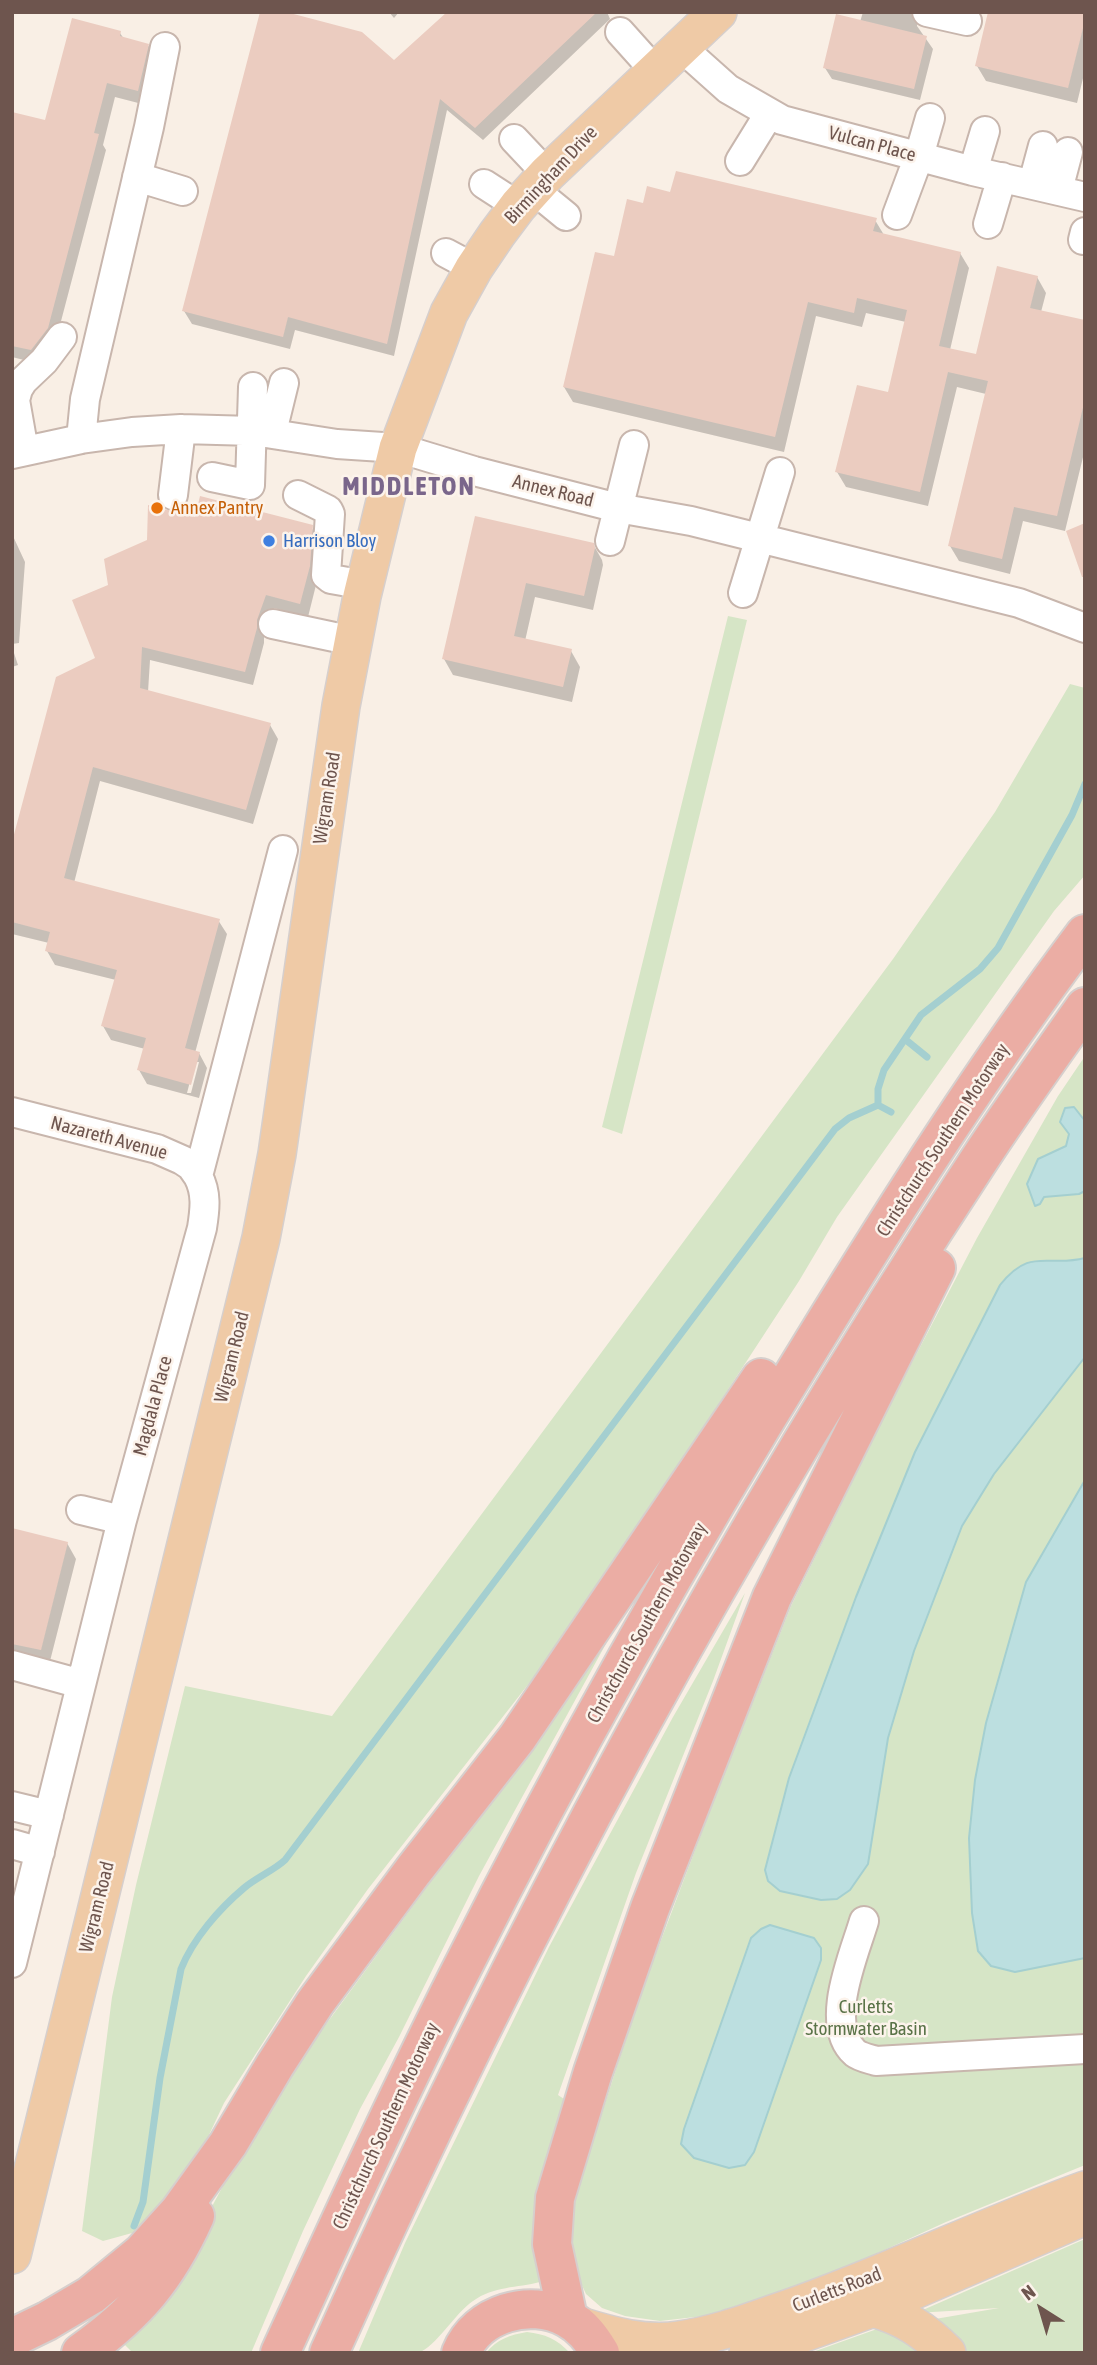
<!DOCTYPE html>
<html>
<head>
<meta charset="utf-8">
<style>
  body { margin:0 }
  #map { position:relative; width:1097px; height:2365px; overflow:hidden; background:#f9efe5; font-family:"Asap Condensed",sans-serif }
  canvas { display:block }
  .frame { position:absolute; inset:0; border:14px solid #6e554e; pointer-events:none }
  .north { position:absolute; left:1006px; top:2274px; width:70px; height:70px; -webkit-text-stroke:5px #fcf3eb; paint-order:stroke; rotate:323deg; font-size:19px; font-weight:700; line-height:28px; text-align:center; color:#6e554e }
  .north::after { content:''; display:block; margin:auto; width:24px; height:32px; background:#6e554e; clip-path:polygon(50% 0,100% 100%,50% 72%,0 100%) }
</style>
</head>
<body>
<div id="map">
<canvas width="1097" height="2365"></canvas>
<div class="frame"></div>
<div class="north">N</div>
</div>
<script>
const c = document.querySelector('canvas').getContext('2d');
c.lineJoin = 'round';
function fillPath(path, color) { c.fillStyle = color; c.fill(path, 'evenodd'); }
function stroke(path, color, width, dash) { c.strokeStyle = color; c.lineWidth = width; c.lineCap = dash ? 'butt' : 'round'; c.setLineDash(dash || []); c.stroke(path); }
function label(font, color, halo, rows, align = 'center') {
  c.font = font + ' "Asap Condensed",sans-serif'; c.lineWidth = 5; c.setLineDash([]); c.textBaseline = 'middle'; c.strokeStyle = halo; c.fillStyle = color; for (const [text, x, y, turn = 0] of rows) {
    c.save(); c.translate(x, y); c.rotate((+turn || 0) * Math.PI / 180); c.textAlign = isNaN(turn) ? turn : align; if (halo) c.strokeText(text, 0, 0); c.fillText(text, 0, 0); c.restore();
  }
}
fillPath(new Path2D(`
  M728,616L747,620L622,1134L602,1127Z
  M1070,684L1085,688V875L1054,911L837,1217L799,1281L603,1581L541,1668L368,1889L306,1976L224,2103L192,2171L143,2230L103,2241L82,2231L112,1997L136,1885L185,1686L332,1716L893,959L995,812Z
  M1085,1056V2165L946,2222L845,2268L755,2300L704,2316L660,2321L625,2316L602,2308L586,2294L579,2279L572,2249L570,2234L572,2207L617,2066L649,1972L714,1800L791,1606L894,1397L977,1238L1058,1096Z
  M745,1593L713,1681L636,1873L558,2095L567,2101L540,2282C517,2288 494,2286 473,2301C455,2313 436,2347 418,2353C409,2356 369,2353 358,2353L405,2243L549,1947L673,1717Z
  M608,1640L479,1876L399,2037L360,2109L303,2231L251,2353H133L122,2342L209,2212L240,2154L302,2057Z
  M1085,2239V2353H810L877,2329L999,2308L916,2313Z
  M527,2332C545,2334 557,2339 570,2353H486C497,2339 510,2335 527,2332Z`), '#d6e5c6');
const water = new Path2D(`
  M1074,1107L1085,1121V1191L1079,1194L1044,1197L1040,1204L1035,1206L1027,1184L1038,1159L1066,1146L1069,1134L1060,1122L1065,1108Z
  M1085,1258V1357L994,1474L962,1526L914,1651L888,1738L868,1864L850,1890L837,1899L821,1900L780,1891L768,1881L765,1870L789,1778L856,1597L915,1452L1000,1285C1031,1246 1047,1268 1085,1258Z
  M1085,1480V1958L1015,1972L991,1966L978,1951L972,1913L969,1838L975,1780L986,1723L1026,1582Z
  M770,1925L814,1938L821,1948V1960L754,2152L745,2165L729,2168L694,2158L681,2144L684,2129L751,1938L761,1929Z`);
fillPath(water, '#bcdfe0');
stroke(water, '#a4cfd0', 2);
fillPath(new Path2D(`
  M262,12H290L289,15L394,62L449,12H607L610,19L483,140L447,110L394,356L295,330L290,349L192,324L184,311Z
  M389,12H399L394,18Z
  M863,12H922L917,20V26L933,49L920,100L832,79L825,68L860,22Z
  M1085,12V70L1077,103L986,81L977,66Z
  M120,33L124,39L148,45L156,60L146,105L115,97L103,145L106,150L55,344L40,364L12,357V113L47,122Z
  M672,194L875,220L884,235L960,253L969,268L950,350L977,356L1037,277L1046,293L1041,312L1085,322V449L1065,531L1023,521L1010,574L959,561L950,546L986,394L957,387L928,506L846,487L837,472L889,394L906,322L866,313L862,327L816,316L784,452L573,402L564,387L615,258L644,205Z
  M476,518L593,544L602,560L603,565L593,610L535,597L525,641L571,651L580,667L572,702L453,675L444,659Z
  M196,519L311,527L320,541L317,581L308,617L274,608L264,635V643L253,685L150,660L148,692L270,725L278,739L253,824L100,781L74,883L218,920L227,934L195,1053H199L207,1068L199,1098L147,1084L139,1070L145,1049L111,1040L103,1026L116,980L55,965L47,951L49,943L12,934V848L97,659L110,586ZM195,1062H199L191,1093H187Z
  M12,534L25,562L19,643L12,644Z
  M12,647L18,665L12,667Z
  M12,1530L67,1543L76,1559L49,1665L12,1656Z`), '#0003');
stroke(new Path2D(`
  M906,1040L927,1057
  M878,1105V1089L884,1070L921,1015L980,969L998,948L1072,815L1085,784
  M878,1105L891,1112
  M134,2226L143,2202L160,2078L181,1969C193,1939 219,1909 244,1888C257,1877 273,1871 285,1860L835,1129L849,1118L878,1105`), '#a4cfd0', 7);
fillPath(new Path2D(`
  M260,12H286L362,32L394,60L447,12H597L475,128L440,99L387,344L288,317L283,337L182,311Z
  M988,12H1085V20L1068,88L975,66Z
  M836,14L927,36L914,89L823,68Z
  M72,18L121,31L120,36L149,44L138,91L107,83L94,133L99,134L48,328L31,350L12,346V112L45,120Z
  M676,171L877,218L873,231L961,252L939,346L976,354L997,266L1038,276L1030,308L1085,320V399L1057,516L1014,507L1002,559L948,546L988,381L948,372L920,492L835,472L857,385L888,392L907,310L857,298L854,313L808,302L775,437L563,387L595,252L614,256L627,199L643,203L647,186L670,192Z
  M200,496L313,525L310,566L300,604L266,595L257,620V628L245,672L142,647L140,688L271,723L246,810L93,767L64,878L220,919L185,1048L200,1052L191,1085L137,1070L146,1038L101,1026L117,970L45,951L50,932L12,922V842L56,677L95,658L72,600L108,585L104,559L147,540L148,505L195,517Z
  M475,516L594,543L595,548L584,596L526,583L514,636L572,649L563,687L442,659Z
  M1085,523V577H1082L1066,531Z
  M12,1528L68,1542L41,1650L12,1644Z`), '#ebccc0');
const minor = new Path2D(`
  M927,12L967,21
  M620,32L655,71
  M681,47L728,89L782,120L973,171L1085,197
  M514,139L547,174
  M740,161L769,114
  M973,171L985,131
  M137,177L183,191
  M1033,183L1043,146
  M484,184L518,206
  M533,189L566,216
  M1058,190L1068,152
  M897,215L919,156L930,118
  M988,224L1002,177
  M1083,240L1085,232
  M446,253L474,268
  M272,432L284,383
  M81,439L85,399L149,127L165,47
  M24,451L15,400L18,389L23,381L44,361L62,337
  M12,454L81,439L132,432L181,429L253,431L337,444L398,448L474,471L618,508L691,521L1019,603L1085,628
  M212,477L250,485L253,387
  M173,495L181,429
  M298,495L328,510L330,514L326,575L331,579L365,585
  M610,541L634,445
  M743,593L780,472
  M273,624L353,641
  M12,1112L157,1149L182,1160L191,1166L198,1176
  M81,1510L122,1520
  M12,1665L81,1684
  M12,1806L49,1815
  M12,1844L40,1852
  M864,1921C854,1955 823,2024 855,2053C860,2057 870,2059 876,2061L1085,2049
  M12,1963L122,1520L202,1228C205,1209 207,1193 198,1176L283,850`);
const major = new Path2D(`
  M12,2255L261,1238L277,1154L341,706L362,596L398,448L449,313L474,268L497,234L518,206L547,174L718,12
  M873,2308C904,2317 924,2330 947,2353
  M580,2326C612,2336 645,2345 679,2340C716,2335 752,2321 787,2309C888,2274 984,2226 1085,2190
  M748,2353L873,2308L1085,2216`);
const highway = new Path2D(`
  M568,2318L552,2244L555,2198L593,2072L650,1908L772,1597L936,1268
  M12,2338L47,2321L91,2295L142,2253L179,2212L228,2144L275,2065L315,2003L413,1871L517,1738L761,1378
  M81,2353C137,2313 167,2278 195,2216
  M280,2353C338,2226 396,2099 459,1974C567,1759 685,1549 812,1344C898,1204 986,1065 1085,934
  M329,2353C514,1939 730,1540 979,1160C1013,1108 1049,1058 1085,1007
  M461,2353C477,2313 530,2298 567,2318C582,2326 591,2338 600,2353`);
stroke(minor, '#c8b6ad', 32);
stroke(major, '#d6cfcd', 40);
stroke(highway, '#d6cfcd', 42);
stroke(minor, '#fff', 28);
stroke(major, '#efcaa6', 37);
stroke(highway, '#ebada4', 38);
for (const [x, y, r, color] of [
  [157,508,7,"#e8710a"],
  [269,541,7,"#3f7fe0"]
]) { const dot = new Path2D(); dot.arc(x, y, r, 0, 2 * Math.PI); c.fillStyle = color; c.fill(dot); stroke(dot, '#fcf3eb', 2.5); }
label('19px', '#6e554e', '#fcf3eb', [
  ["Vulcan Place",872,144,15],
  ["Birmingham Drive",551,175,-47],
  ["Annex Road",553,491,14],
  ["Wigram Road",327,798,-81],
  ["Nazareth Avenue",109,1138,15],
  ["Christchurch Southern Motorway",943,1140,-57],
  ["Wigram Road",232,1357,-76],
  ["Magdala Place",153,1406,-75],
  ["Christchurch Southern Motorway",647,1623,-61],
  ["Wigram Road",97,1907,-76],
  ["Christchurch Southern Motorway",386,2126,-65],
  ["Curletts Road",837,2290,-21]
]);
label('19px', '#c56008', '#fcf3eb', [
  ["Annex Pantry",171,508]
], 'left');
label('19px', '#366cbe', '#fcf3eb', [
  ["Harrison Bloy",283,541]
], 'left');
label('19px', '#5a7348', '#fcf3eb', [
  ["Curletts",866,2007],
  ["Stormwater Basin",866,2029]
]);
c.letterSpacing = '2px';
label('bold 26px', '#7a668b', '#fcf3eb', [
  ["MIDDLETON",409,487]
]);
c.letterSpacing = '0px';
</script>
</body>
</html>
